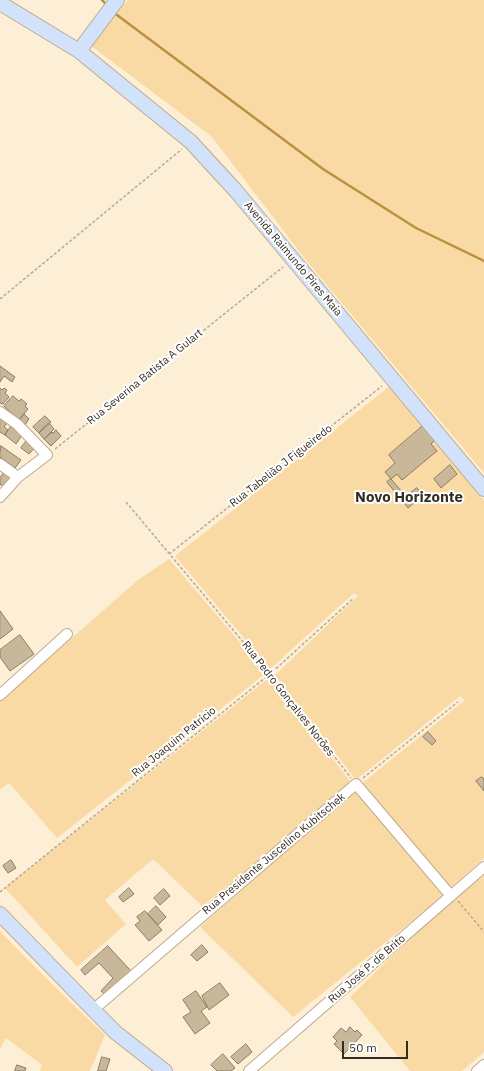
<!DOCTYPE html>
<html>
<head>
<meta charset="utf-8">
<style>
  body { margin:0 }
  #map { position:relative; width:484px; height:1071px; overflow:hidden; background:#fdeed6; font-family:"IBM Plex Sans",sans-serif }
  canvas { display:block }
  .scale { position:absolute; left:342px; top:1041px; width:66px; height:18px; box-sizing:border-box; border:2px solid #332c20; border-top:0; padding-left:5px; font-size:12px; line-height:14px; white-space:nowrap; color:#332c20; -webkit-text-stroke:3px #fff; paint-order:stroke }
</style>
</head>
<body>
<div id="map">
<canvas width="484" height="1071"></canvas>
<div class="scale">50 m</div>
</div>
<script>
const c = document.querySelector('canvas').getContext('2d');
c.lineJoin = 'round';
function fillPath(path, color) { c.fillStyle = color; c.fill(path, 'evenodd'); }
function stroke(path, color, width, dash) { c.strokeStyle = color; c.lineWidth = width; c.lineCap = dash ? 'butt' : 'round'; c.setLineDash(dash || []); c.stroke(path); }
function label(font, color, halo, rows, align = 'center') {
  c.font = font + ' "IBM Plex Sans",sans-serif'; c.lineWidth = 4; c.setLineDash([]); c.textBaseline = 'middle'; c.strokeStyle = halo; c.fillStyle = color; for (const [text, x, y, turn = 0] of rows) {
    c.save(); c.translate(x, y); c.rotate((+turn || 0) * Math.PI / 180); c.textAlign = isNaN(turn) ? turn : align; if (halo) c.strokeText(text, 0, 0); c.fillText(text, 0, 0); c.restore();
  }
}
fillPath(new Path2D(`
  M128,0H484V473L305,259L212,137L90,45Z
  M390,386L484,500V858L448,890L360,785L465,700L460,696L356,780L275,675L358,596L354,593L270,669L175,556Z
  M169,559L266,673L57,838L9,783L0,790V701L138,580Z
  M269,678L351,782L299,829L202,906L153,859L105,900L126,924L77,967L5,888Z
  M355,790L443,896L293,1017L200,927Z
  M484,876V1052L462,1071H410L350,997L432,917Z
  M0,931C34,967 69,1001 105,1035L90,1071H40L42,1065L6,1038L0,1049Z`), '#fadaa4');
stroke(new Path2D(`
  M102,0L107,5
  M113,12L323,169L416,228L484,261`), '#bc9041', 2.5);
const building = new Path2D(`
  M0,366L15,377L12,382L4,376L0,382Z
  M0,388L2,390L4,388L7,390L5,393L9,397L3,404L0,403Z
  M13,396L19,401L21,399L27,404L25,406L28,409L19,420L4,406Z
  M24,414L29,419L25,425L19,420Z
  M0,416L8,422L4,427L8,430L5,435L0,432Z
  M45,416L51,422L39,433L33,427Z
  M49,423L54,429L44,439L39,433Z
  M12,425L22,435L16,444L5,435Z
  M424,425L436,439L431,444L437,451L402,480L397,474L391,479L385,472L395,463L389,455Z
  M56,430L61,436L51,446L44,439L52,432L53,433Z
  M28,439L36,446L29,454L21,448Z
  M1,446L21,460L15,468L0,457Z
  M450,465L457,474L441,488L434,479Z
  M5,471L14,478L6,489L0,484V478Z
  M391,479L402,492L398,496L387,482Z
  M417,488L423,495L408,508L402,500Z
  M0,611L13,629L0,639Z
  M20,635L34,654L10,671L0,657V650Z
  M428,732L436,741L432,745L423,737Z
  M482,777L484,779V791L476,781Z
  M11,860L16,868L8,873L3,866Z
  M129,888L134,894L123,902L119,897Z
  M164,889L170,896L160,905L154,898Z
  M156,906L166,917L158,925L148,914Z
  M145,911L162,930L149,941L135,925L140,921L137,917Z
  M202,945L208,952L197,961L191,955Z
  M108,946L131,971L105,995L101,991L113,978L99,963L85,975L81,970Z
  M220,983L229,995L209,1010L202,996Z
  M196,991L207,1007L201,1011L210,1023L195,1034L183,1017L191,1012L183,1000Z
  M350,1027L355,1032L357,1030L362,1035L344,1054L334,1044L337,1041L333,1037L341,1028L346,1032Z
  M246,1044L252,1052L238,1064L231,1057Z
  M223,1054L235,1068L231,1071H217L211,1065Z
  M102,1057L110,1059L106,1071H98Z
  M17,1065L26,1068L25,1071H15Z`);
fillPath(building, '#c9b79a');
stroke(building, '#8d7c61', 1);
const street = new Path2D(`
  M0,412L17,424L47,455L18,477L0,497
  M0,464L18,477
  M0,695L67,634
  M93,1010L356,784L451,896
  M249,1071L484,867
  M477,1071L484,1065`);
const secondary = new Path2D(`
  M0,3L79,51L191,142L236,191L484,489
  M79,51L117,0
  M0,914L115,1032L165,1071`);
stroke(street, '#bdab8e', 12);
stroke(secondary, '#bdab8e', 16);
stroke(new Path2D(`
  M0,299L182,149
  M55,449L283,267
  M126,502L270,674L351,778
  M169,554L382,386
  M363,778L458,702
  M0,892L270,674L354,598
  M458,901L484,932`), '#b6aa96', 1.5, [3, 2]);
stroke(street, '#fff', 10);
stroke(secondary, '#d2e2fb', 14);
label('11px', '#332c20', '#fff', [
  ["Avenida Raimundo Pires Maia",293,259,50],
  ["Rua Severina Batista A Gulart",145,377,-39],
  ["Rua Tabelião J Figueiredo",281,466,-38],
  ["Rua Pedro Gonçalves Norões",288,699,52],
  ["Rua Joaquim Patrício",174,742,-39],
  ["Rua Presidente Juscelino Kubitschek",274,854,-40],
  ["Rua José P. de Brito",367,969,-41]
]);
label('bold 15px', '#332c20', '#fff', [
  ["Novo Horizonte",409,498]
]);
</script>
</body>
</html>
